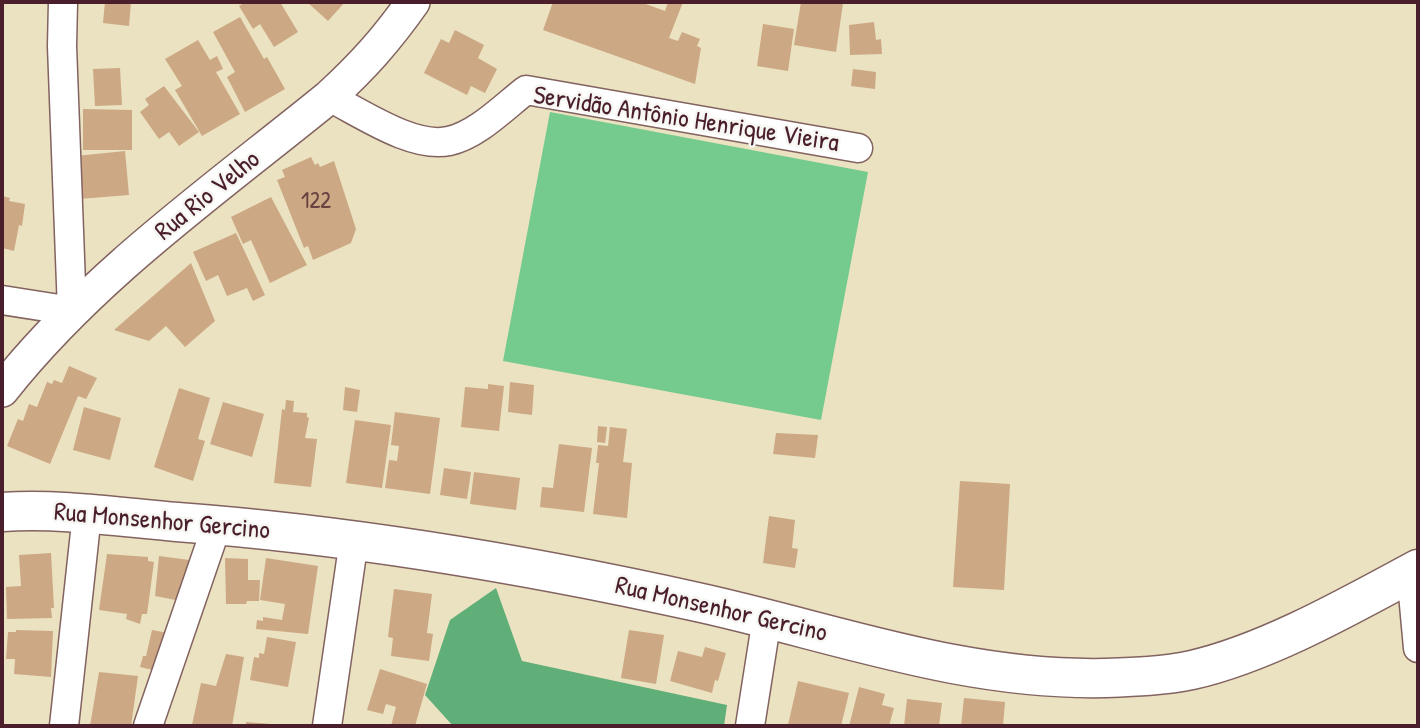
<!DOCTYPE html>
<html>
<head>
<meta charset="utf-8">
<style>
  body { margin:0 }
  #map { position:relative; width:1420px; height:728px; overflow:hidden; background:#ebe2c1; font-family:"Patrick Hand",sans-serif }
  canvas { display:block }
  .frame { position:absolute; inset:0; border:4px solid #4a1f2b; pointer-events:none }
</style>
</head>
<body>
<div id="map">
<canvas width="1420" height="728"></canvas>
<div class="frame"></div>
</div>
<script>
const c = document.querySelector('canvas').getContext('2d');
c.lineJoin = 'round';
function fillPath(path, color) { c.fillStyle = color; c.fill(path, 'evenodd'); }
function stroke(path, color, width, dash) { c.strokeStyle = color; c.lineWidth = width; c.lineCap = dash ? 'butt' : 'round'; c.setLineDash(dash || []); c.stroke(path); }
function label(font, color, halo, rows, align = 'center') {
  c.font = font + ' "Patrick Hand",sans-serif'; c.lineWidth = 5; c.setLineDash([]); c.textBaseline = 'middle'; c.strokeStyle = halo; c.fillStyle = color; for (const [text, x, y, turn = 0] of rows) {
    c.save(); c.translate(x, y); c.rotate((+turn || 0) * Math.PI / 180); c.textAlign = isNaN(turn) ? turn : align; if (halo) c.strokeText(text, 0, 0); c.fillText(text, 0, 0); c.restore();
  }
}
fillPath(new Path2D(`
  M550,112L868,172L821,420L503,361Z`), '#75ca8d');
fillPath(new Path2D(`
  M496,588L522,661L727,705L724,726H453L425,695L450,620Z`), '#60ae78');
fillPath(new Path2D(`
  M105,2H131L129,26L103,23Z
  M246,2H280L298,32L274,47L260,24L253,29L239,6Z
  M307,2H345L328,21Z
  M553,2H640L665,11L668,2H683L669,38L678,41L682,32L700,39L697,46L701,48L695,84L543,30Z
  M801,2L843,3L836,52L794,45Z
  M240,17L264,59L267,57L285,89L245,112L227,77L235,72L213,32Z
  M874,22L876,40L881,39L882,54L850,55L849,25Z
  M763,24L794,29L788,71L757,66Z
  M455,30L484,45L478,58L497,69L485,93L471,86L467,95L424,73L441,39L449,43Z
  M198,40L210,60L217,56L223,69L216,72L240,114L202,136L175,90L182,86L165,59Z
  M120,68L122,105L95,106L93,69Z
  M853,69L876,72L875,89L851,86Z
  M164,86L199,132L179,146L169,132L159,139L140,112L149,105L145,99Z
  M83,109L132,110V150H83Z
  M125,151L129,195L79,199L76,156Z
  M311,157L315,165L318,163L320,167L334,161L356,229L351,243L313,260L308,246L304,248L277,180L285,177L282,170Z
  M2,196L10,198L9,201L25,204L22,226L19,225L14,251L2,248Z
  M271,197L307,265L270,283L251,240L243,244L231,217Z
  M236,233L265,295L253,301L247,288L227,296L218,275L206,281L193,252Z
  M191,263L215,321L185,347L166,326L149,341L114,330Z
  M69,366L97,378L86,399L78,396L50,464L7,446L18,419L23,421L29,404L37,407L47,382L52,384L54,380L62,383Z
  M510,382L534,385L532,415L508,412Z
  M488,384L504,386L499,431L461,427L465,387L488,389Z
  M345,387L360,390L357,412L343,410Z
  M179,388L210,398L198,439L205,441L193,481L154,467Z
  M286,400L294,401L293,412L307,413V417L309,418L305,438L317,439L311,487L274,483L282,409L285,410Z
  M223,402L264,414L252,457L210,444Z
  M84,407L121,418L110,460L73,450Z
  M395,412L440,418L430,494L385,488L389,460L397,461L399,446L391,445Z
  M355,420L391,425L382,488L346,483Z
  M598,426L607,427L605,443L597,442Z
  M610,427L627,429L623,462L632,463L627,518L593,514L599,463H596L598,445L608,446Z
  M776,433L818,435L815,458L773,454Z
  M559,444L592,448L584,512L540,507L542,487L553,488Z
  M444,468L471,472L467,499L440,495Z
  M474,472L520,478L516,510L470,504Z
  M960,481L1010,484L1004,590L953,587Z
  M769,516L795,520L792,548L798,549L795,568L763,563Z
  M51,553L54,608H51L52,618L7,619L6,587L21,586L19,555Z
  M107,554L148,557V561L154,562L147,614H142L140,624L126,619L127,614L99,610Z
  M159,556L189,560L181,601L155,596Z
  M225,558L248,559V580H260L259,601H247L246,604H226Z
  M266,558L318,566L308,634L256,629L257,620L263,621V617L282,620L285,604L260,600Z
  M394,589L432,594L427,633L433,634L429,661L391,656L393,638L388,637Z
  M16,630L53,631L51,677L14,674L15,659H6L8,632H16Z
  M152,630L168,633L161,672L140,667L143,656H146Z
  M629,630L664,635L656,684L621,678Z
  M267,637L296,642L288,687L250,680L254,657L259,658V653L264,654Z
  M705,647L726,653L718,681L715,680L712,693L670,681L678,651L702,657Z
  M226,654L244,657L232,726L192,725L201,683L216,686Z
  M380,669L427,684L415,726H391L396,707L386,704L383,714L367,710Z
  M99,672L138,676L131,726H90Z
  M798,681L849,693L841,726L788,725Z
  M859,687L885,694L882,705L894,708L889,726H849Z
  M964,698L1005,702L1003,726H961Z
  M907,699L942,703L939,726H904Z
  M246,722L271,724V726H246Z`), '#cca884');
const minor = new Path2D(`
  M329,97C361,113 413,149 449,141C477,135 504,107 526,90L858,148
  M2,300L72,311L62,46L63,2
  M1411,572L1418,648
  M64,726L87,514
  M148,726L217,525
  M327,726L354,540
  M750,726L767,618`);
const tertiary = new Path2D(`
  M2,390C93,275 216,189 329,97C363,66 387,39 413,2`);
const primary = new Path2D(`
  M2,512C59,508 119,517 177,522C352,535 525,564 697,602C834,632 961,681 1105,678C1134,677 1164,676 1192,670C1267,653 1351,605 1418,569`);
stroke(minor, '#826360', 31);
stroke(tertiary, '#826360', 36);
stroke(primary, '#826360', 41);
stroke(minor, '#fff', 28);
stroke(tertiary, '#fff', 33);
stroke(primary, '#fff', 38);
label('23px', '#6a4141', null, [
  ["122",316,202]
]);
label('26px', '#4a1f2b', '#f6f6f2', [
  ["Servidão Antônio Henrique Vieira",686,120,9],
  ["Rua Rio Velho",208,196,-39],
  ["Rua Monsenhor Gercino",162,522,5],
  ["Rua Monsenhor Gercino",721,610,13]
]);
</script>
</body>
</html>
